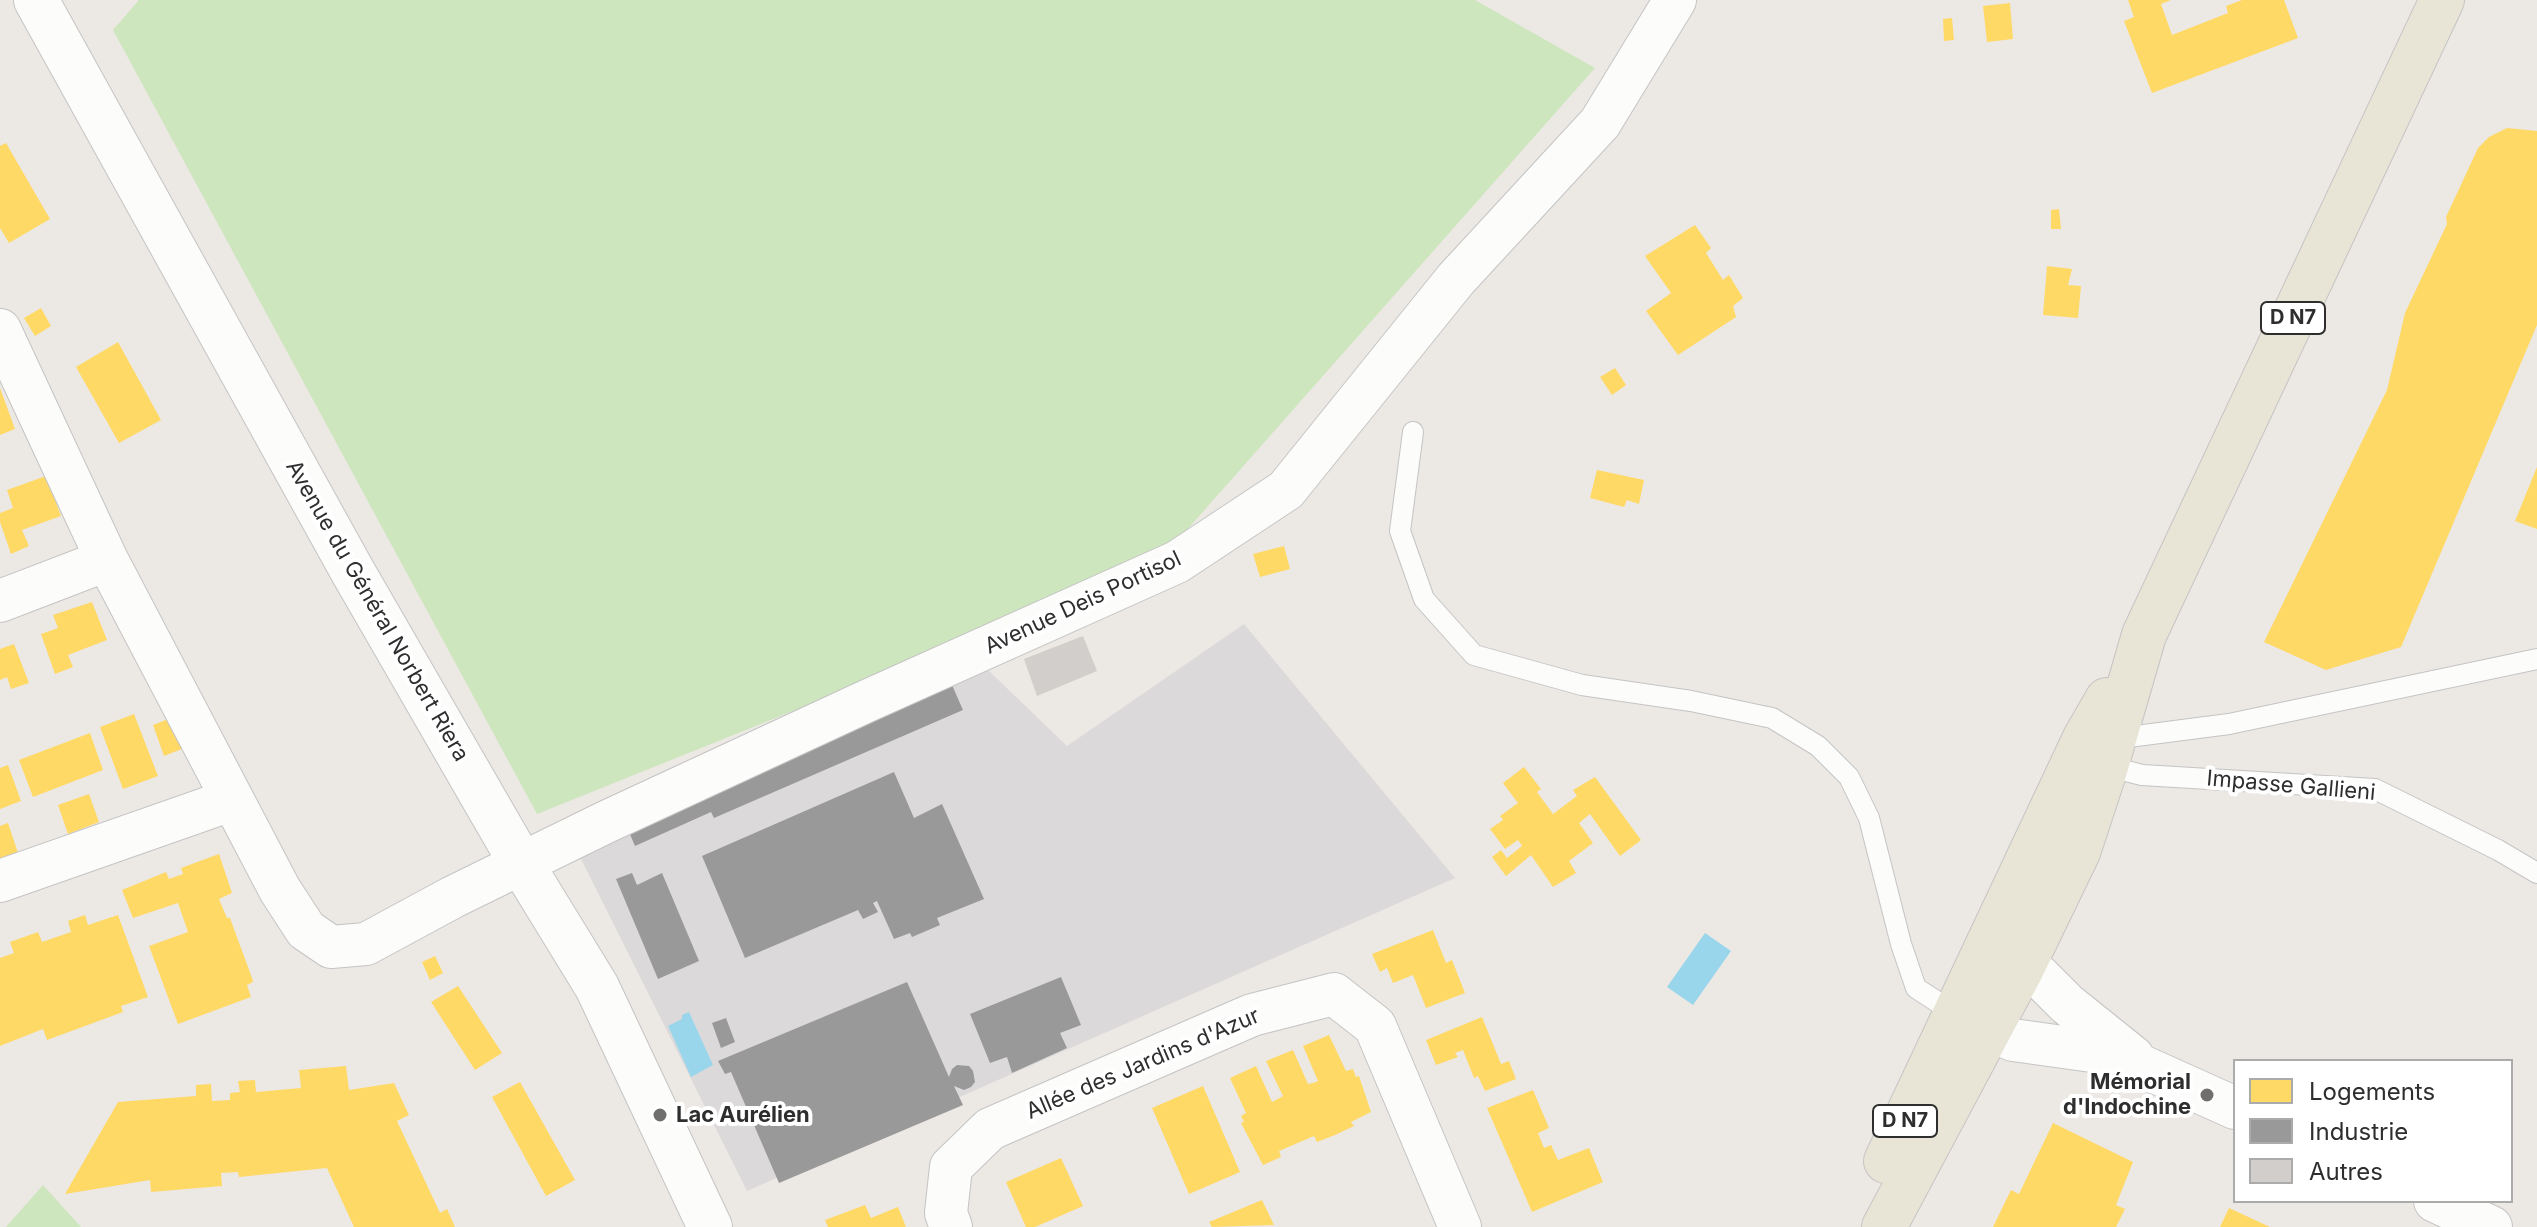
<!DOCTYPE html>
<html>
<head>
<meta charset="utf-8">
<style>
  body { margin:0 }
  #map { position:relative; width:2537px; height:1227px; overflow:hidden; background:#ece8e4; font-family:Inter,sans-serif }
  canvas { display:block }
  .legend { position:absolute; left:2233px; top:1059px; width:280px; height:144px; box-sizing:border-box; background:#fff; border:2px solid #ababab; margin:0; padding:10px 14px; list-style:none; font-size:24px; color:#2e2e2e }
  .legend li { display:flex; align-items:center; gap:16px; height:40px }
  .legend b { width:40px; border:2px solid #ababab }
</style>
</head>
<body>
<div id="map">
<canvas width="2537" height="1227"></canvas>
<ul class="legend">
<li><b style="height:22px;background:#ffd966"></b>Logements</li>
<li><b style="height:22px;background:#999"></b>Industrie</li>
<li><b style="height:22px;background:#d1cecb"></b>Autres</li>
</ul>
</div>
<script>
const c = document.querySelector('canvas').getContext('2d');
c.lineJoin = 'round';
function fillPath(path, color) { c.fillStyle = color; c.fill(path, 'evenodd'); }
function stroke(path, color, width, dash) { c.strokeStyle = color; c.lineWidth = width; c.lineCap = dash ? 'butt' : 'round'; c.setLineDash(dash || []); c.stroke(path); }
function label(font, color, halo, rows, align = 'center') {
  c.font = font + ' Inter,sans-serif'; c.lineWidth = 8; c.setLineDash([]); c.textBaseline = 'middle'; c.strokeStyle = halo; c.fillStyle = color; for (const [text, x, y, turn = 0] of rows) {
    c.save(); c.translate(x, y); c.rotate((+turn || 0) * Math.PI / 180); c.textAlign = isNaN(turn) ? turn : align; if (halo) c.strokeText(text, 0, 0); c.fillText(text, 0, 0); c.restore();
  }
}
fillPath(new Path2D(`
  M1244,624L1455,878L747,1191L579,855L988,670L1067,746Z`), '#dcd9db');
fillPath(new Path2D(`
  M139,0H1475L1595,68L1178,540L818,701L537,814L113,30Z
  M43,1185L81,1227H6Z`), '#cee6be');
fillPath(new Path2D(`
  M1705,933L1731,951L1693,1005L1667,987Z
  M689,1012L713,1065L691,1077L668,1026L682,1019V1015Z`), '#99d6ec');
fillPath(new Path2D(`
  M2128,0H2171L2161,4L2172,35L2228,13L2226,6L2242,0H2284L2298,38L2152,93L2124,21L2134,17Z
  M2010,3L2013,39L1987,42L1983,6Z
  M1952,18L1954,40L1944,41L1943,19Z
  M2507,128L2537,131V325L2401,647L2326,670L2264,642L2387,390L2405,313L2447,224L2446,217L2478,148L2489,137Z
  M6,143L50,219L9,243L0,228V146Z
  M2059,209L2061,229H2051V210Z
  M1695,225L1711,248L1706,253L1723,280L1729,275L1743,298L1733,306L1736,317L1678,355L1646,311L1671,293L1645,256Z
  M2047,266L2072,269L2068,285L2081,286L2078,318L2043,315Z
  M41,308L51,326L35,336L24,318Z
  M118,342L161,420L119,443L76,367Z
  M1615,368L1626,385L1612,395L1600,377Z
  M0,388L15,429L0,435Z
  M2537,467V529L2515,521Z
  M1597,470L1644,480L1639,504L1627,500L1624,507L1590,498Z
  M46,476L61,516L22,530L29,546L11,554L0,522V513L13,508L7,490Z
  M1284,546L1290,569L1260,577L1253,554Z
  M92,602L107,640L68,655L73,667L55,674L41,634L58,628L53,615Z
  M14,644L29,683L11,689L7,677L0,680V649Z
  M134,714L158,776L123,789L100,727Z
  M181,714L192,745L164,756L153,725Z
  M90,733L103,770L33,797L19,760Z
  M8,765L21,801L0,809V768Z
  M1524,767L1541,789L1537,792L1553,814L1577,796L1573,790L1595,777L1641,840L1620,856L1590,814L1579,823L1593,843L1569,861L1576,873L1553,887L1531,855L1506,876L1492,857L1501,850L1507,858L1522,846L1518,840L1505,849L1490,829L1503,820L1500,816L1518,803L1503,783Z
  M89,794L99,822L68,834L58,805Z
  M8,823L18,853L0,859V826Z
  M219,854L232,893L219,899L227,918H230L252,978L253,982L247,985L251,997L178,1024L149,946L188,932L178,903L133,918L122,890L166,872L169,879L183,874L181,868Z
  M85,915L88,925L118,915L148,997L121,1006L123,1012L47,1040L43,1029L0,1046V958L14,953L10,942L38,932L42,942L71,932L68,921Z
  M1433,930L1446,963L1452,960L1465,993L1426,1008L1413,975L1393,983L1387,968L1380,972L1372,954Z
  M435,956L443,973L430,980L422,962Z
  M458,986L502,1053L475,1070L431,1002Z
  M1482,1017L1501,1064L1509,1061L1516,1079L1485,1091L1478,1076L1474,1078L1463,1050L1455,1053L1458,1057L1436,1065L1426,1040Z
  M1329,1035L1346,1071L1353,1069L1356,1077L1359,1076L1371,1112L1351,1122L1354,1126L1335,1135L1317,1142L1314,1136L1279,1151L1281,1157L1263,1165L1241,1123L1244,1122L1241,1116L1246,1113L1230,1078L1256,1066L1272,1102L1283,1096L1266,1061L1293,1050L1308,1084L1313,1083L1318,1081L1303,1046Z
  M346,1066L349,1090L394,1083L409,1115L397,1121L440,1213L447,1209L455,1227H354L327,1168L239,1177L238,1172L221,1173L222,1186L151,1192L150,1180L65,1194L118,1102L196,1096V1085L211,1084L212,1101L230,1100V1093L240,1092L238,1081L255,1080L256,1092L301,1088L299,1070Z
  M520,1082L575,1180L546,1196L492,1097Z
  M1203,1086L1240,1172L1189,1194L1152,1108Z
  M1533,1090L1549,1128L1538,1133L1544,1148L1551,1145L1558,1160L1589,1148L1603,1182L1532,1212L1487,1108Z
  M2053,1123L2133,1162L2116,1205L2125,1209L2116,1227H1993L2011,1190L2019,1194Z
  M1061,1158L1083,1206L1035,1227H1026L1006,1182Z
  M1262,1200L1274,1225L1212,1227L1209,1222Z
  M865,1205L871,1218L898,1207L906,1227H828L825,1220Z
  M2229,1208L2270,1227H2220Z`), '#ffd966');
fillPath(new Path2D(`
  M952,685L963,710L714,818L711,812L635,846L626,825Z
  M894,772L914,818L942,804L984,899L937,918L940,925L912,937L910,933L894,939L877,901L873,903L878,912L863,919L858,910L745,958L702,856Z
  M632,873L637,885L662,873L699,961L658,979L616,879Z
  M1061,977L1081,1025L1060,1033L1067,1048L1012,1073L1007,1057L990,1063L970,1014Z
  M907,982L949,1077L952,1069L957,1065L969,1066L973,1071L975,1082L971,1087L964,1090L954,1086L963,1105L779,1183L731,1072L725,1074L718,1061Z
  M726,1018L735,1042L721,1048L712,1023Z`), '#999');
fillPath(new Path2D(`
  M1083,636L1097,671L1037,696L1024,659Z`), '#d1cecb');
const lane = new Path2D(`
  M1413,432L1400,531L1424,599L1474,655L1582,685L1691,701L1772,718L1818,746L1849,777L1869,818L1901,944L1916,988L1956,1014
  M2113,739L2229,724L2537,659
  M2103,765L2142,775L2375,789L2498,850L2537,873`);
const street = new Path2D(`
  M0,330L107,560L280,890L306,930L331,947L366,944L453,897L606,822L867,701L1177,562L1286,490L1456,279L1600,123L1675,0
  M0,601L107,560
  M0,881L231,800
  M1989,957L2038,975L2067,1004L2133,1057
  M1957,1015L2013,1040L2099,1052L2146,1068L2235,1108
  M2435,1201L2491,1227
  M951,1227L946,1213L951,1167L990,1129L1252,1015L1334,994L1375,1026L1460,1227`);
const secondary = new Path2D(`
  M36,0L353,572L521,863L597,987L710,1227`);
const primary = new Path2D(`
  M1886,1161L2085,738L2107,700
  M1884,1227L2021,970L2078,852L2104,773L2144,635L2442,0`);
stroke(lane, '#c5c4c5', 22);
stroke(street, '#c5c4c5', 44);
stroke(secondary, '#c5c4c5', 46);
stroke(primary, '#c6c5c4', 46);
stroke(lane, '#fcfcfb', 20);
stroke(street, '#fcfcfb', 42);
stroke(secondary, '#fcfcfb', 44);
stroke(primary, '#e8e4d6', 44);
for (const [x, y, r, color] of [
  [2207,1095,8,"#706f6e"],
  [660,1115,8,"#706f6e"]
]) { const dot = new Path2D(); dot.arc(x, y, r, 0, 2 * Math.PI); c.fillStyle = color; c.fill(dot); stroke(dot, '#fff', 3); }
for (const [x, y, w] of [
  [2293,318,64],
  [1905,1121,64]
]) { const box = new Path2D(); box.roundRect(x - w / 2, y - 16, w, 32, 6); c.fillStyle = '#fff'; c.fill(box); stroke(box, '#2e2e2e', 2); }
label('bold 20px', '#2e2e2e', null, [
  ["D N7",2293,318],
  ["D N7",1905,1121]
]);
label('22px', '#2e2e2e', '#fff', [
  ["Avenue Deis Portisol",1083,603,-25],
  ["Avenue du Général Norbert Riera",377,611,60],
  ["Impasse Gallieni",2291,786,5],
  ["Allée des Jardins d'Azur",1143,1064,-23]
]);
label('bold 22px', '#2e2e2e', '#fff', [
  ["Mémorial",2191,1082],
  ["d'Indochine",2191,1107],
  ["Lac Aurélien",676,1115,"left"]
], 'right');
</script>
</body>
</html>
